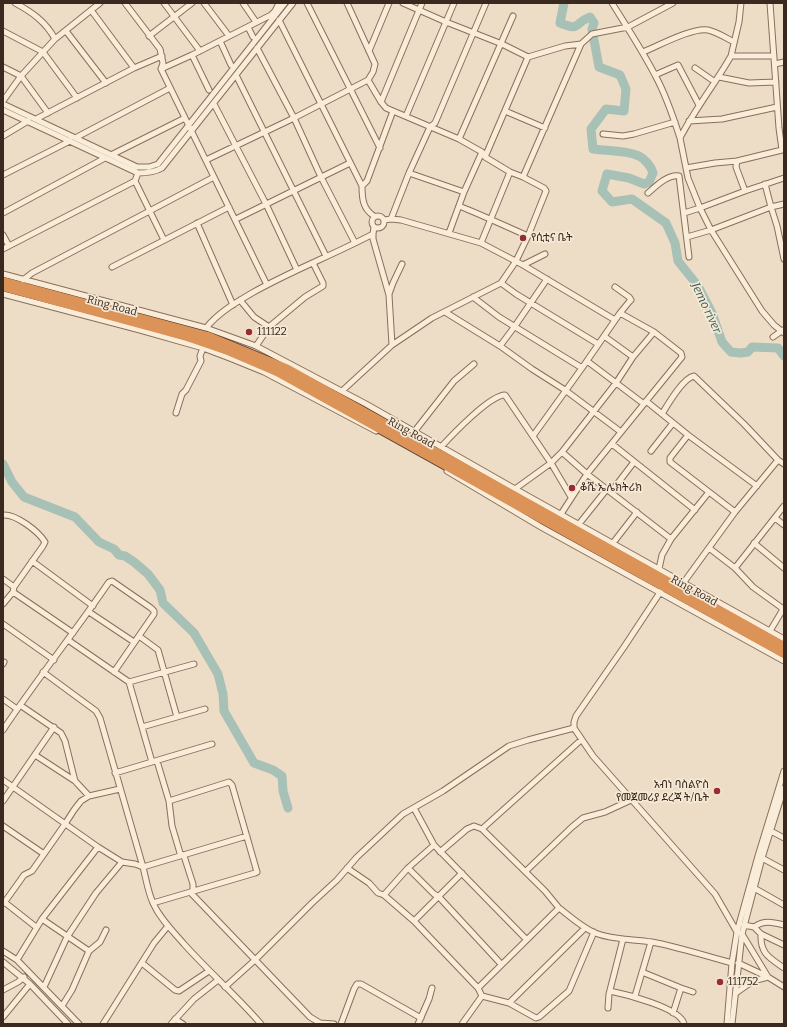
<!DOCTYPE html>
<html>
<head>
<meta charset="utf-8">
<style>
  body { margin:0 }
  #map { position:relative; width:787px; height:1027px; overflow:hidden; background:#eeddc6; font-family:Bitter,serif }
  canvas { display:block }
  .frame { position:absolute; inset:0; border:4px solid #39291f; pointer-events:none }
</style>
</head>
<body>
<div id="map">
<canvas width="787" height="1027"></canvas>
<div class="frame"></div>
</div>
<script>
const c = document.querySelector('canvas').getContext('2d');
c.lineJoin = 'round';
function stroke(path, color, width, dash) { c.strokeStyle = color; c.lineWidth = width; c.lineCap = dash ? 'butt' : 'round'; c.setLineDash(dash || []); c.stroke(path); }
function label(font, color, halo, rows, align = 'center') {
  c.font = font + ' Bitter,"Noto Sans Ethiopic",serif'; c.lineWidth = 3.5; c.setLineDash([]); c.textBaseline = 'middle'; c.strokeStyle = halo; c.fillStyle = color; for (const [text, x, y, turn = 0] of rows) {
    c.save(); c.translate(x, y); c.rotate((+turn || 0) * Math.PI / 180); c.textAlign = isNaN(turn) ? turn : align; if (halo) c.strokeText(text, 0, 0); c.fillText(text, 0, 0); c.restore();
  }
}
stroke(new Path2D(`
  M564,3L560,23C582,32 573,23 590,17L594,23L592,29L599,67L620,75L626,89L624,111L606,109L591,129L593,149C608,151 625,150 639,156C645,159 651,166 653,173L649,182L644,184L629,178L607,174L602,191L612,202L632,199L666,223L675,243L678,261L698,286L712,313L722,342L731,352L741,353L748,352L752,347L778,348L784,356
  M3,464L12,482L24,497L75,517L99,542L114,549L119,555L125,556L134,562L148,574L160,590L163,603L194,633L218,674L223,694L224,711L254,763L273,770L282,776L283,791L288,808`), '#a7c1b7', 9);
const minor = new Path2D(`
  M15,3C32,12 46,22 55,39
  M125,3L160,49L163,63L161,69L267,285
  M164,3L200,51
  M204,3L229,36
  M243,3L256,22
  M307,3L380,148
  M403,3L446,22L502,44L528,57L565,46L581,44
  M612,3C627,27 642,50 655,75C666,95 673,116 680,138C695,109 715,84 731,56
  M741,3L739,22L731,56H774
  M91,10L134,68
  M279,20L362,186C362,199 363,209 374,216
  M248,27L253,37
  M3,31L43,52L77,98
  M66,31L106,83
  M149,36L192,3
  M220,41L231,65
  M257,48L294,118L321,177L355,243
  M369,51L389,3
  M643,52C658,46 693,27 708,30C717,32 726,38 734,42
  M192,55L209,90
  M775,64L784,62
  M3,67L21,76L48,113
  M695,68L715,82
  M161,69L192,55L271,15L275,11L279,3
  M236,75L326,256
  M655,75L678,65L699,105
  M719,77L749,83L776,82
  M368,80L381,102L386,108L459,139L482,152L485,157L510,172L523,177L544,188L546,191L528,236L516,261L501,283L432,318L392,345
  M3,101L21,76L55,39L100,3
  M381,102L422,3
  M3,104L137,167H149L158,164L285,3
  M214,104L266,204L297,270
  M3,110L138,173C146,173 155,172 162,168L293,3
  M505,111L545,128
  M406,116L454,3
  M36,119L134,68L162,56
  M689,121L722,119L777,107
  M603,134L623,136L634,134L675,122
  M3,136L28,121
  M77,137L170,88
  M680,138L688,178L700,208L684,213
  M459,139L513,16
  M111,155L185,118
  M485,157L528,57
  M206,160L294,118L368,80L373,72L375,64L347,3
  M686,168L715,163L737,161
  M409,173L464,192
  M3,175L70,141
  M523,177L581,44L592,34L628,27L673,3
  M784,178L745,191L700,208L711,230L762,311L774,325L784,333
  M135,181L164,240
  M765,184L771,207L784,204
  M362,186L367,181L393,111
  M745,191L736,167L737,161L782,150L779,128L770,3
  M648,193C656,186 668,174 679,176L689,257
  M459,206C482,215 505,226 528,236
  M3,213L105,158
  M372 222a6 6 0 1 1 12 0a6 6 0 1 1-12 0Z
  M236,219L350,163
  M391,219L409,173L430,127L435,123L486,3
  M384,220L391,219L401,220L481,243L523,265L545,254
  M197,223L233,305
  M449,233L464,192L482,152
  M3,235L9,246
  M687,237L711,230L771,207L777,226L784,259
  M481,243L510,172
  M3,249L135,181L138,173
  M523,265L615,320
  M112,267L229,207
  M3,274L206,328L256,346L366,404L508,485L784,639
  M23,280L32,273L214,177
  M501,283L516,294L598,344
  M3,294L140,330L203,348L232,359L264,372L376,431
  M389,294L393,283L402,264
  M473,297L499,317L582,368
  M240,300L254,317L269,327
  M445,312L500,346L532,369L565,390L621,432
  M206,328C218,313 235,303 252,293C291,271 333,255 373,234
  M604,336L633,357
  M773,337L783,330
  M256,346L269,327L305,297L323,286V283L313,263
  M500,346L515,326L547,279
  M587,361L644,404
  M342,391L392,345L389,295L373,239V234L374,227
  M646,401L688,435L757,486
  M176,413L182,394L186,390L201,361L200,356L203,348
  M662,414C668,404 683,378 694,376L744,424L778,460L784,464
  M414,432L454,381L474,364
  M688,435L670,458V462L735,512
  M533,436L582,368L620,313L629,302L631,300L629,297L615,287
  M612,444L695,510
  M441,447C452,435 490,395 505,395L551,463L571,497
  M651,451L673,423
  M562,452L587,474L671,539
  M447,471L541,527L784,661
  M515,489L551,463L562,452L616,383L633,357L654,332
  M611,492L634,462
  M561,514L587,474L682,357L681,353L654,332L620,313
  M3,515C16,514 38,531 45,542L43,546L14,587L13,592L3,604
  M775,518L784,525
  M579,524L607,489
  M613,543L637,512
  M754,543L784,568
  M709,548L735,568L753,587L782,608V611L770,631
  M32,561L93,606
  M735,568L784,506
  M659,569L662,555L671,539L709,492
  M3,579L14,587
  M684,582L735,512L778,460
  M661,591L624,647L576,716L574,722V728L593,756L715,894L737,932L742,934L768,977L753,981L736,993
  M13,592L73,633
  M89,612L134,642
  M3,624L54,660
  M139,636L158,650L177,717
  M68,640L129,682L152,762
  M3,664L4,662
  M43,672L96,711L100,718L143,867C146,879 148,892 153,903C160,919 173,931 184,944C209,972 237,996 261,1024
  M129,682L194,664
  M3,699L17,709
  M20,705L61,733L65,741L75,781
  M142,727L205,709
  M3,730C37,679 75,632 109,582L112,581L151,608L154,611V614L114,672
  M35,755L75,781L89,796
  M157,761L169,801L172,826L180,853L184,856L193,884V889L191,893L310,1017L320,1023L334,1024
  M115,773L212,744
  M3,780L98,847L122,862L135,864L143,867L247,836
  M3,801L54,727
  M414,808L434,845L526,939
  M3,826L44,854
  M769,830L784,838
  M440,852L467,829L474,826L482,829
  M762,858L784,870
  M347,868L369,883L378,893L384,895L414,921L478,988L482,996L509,1003L536,1018L539,1017L569,991L594,932
  M408,868L434,894L439,897L501,964
  M526,871L572,827L583,818L605,812L631,800
  M754,888L784,905
  M384,895L408,868L434,845
  M3,901L36,927
  M4,903L24,875L32,871L44,854L65,824L74,810L81,801L89,796L120,789
  M153,903L255,873L257,872L232,785L229,782L169,801
  M559,908L545,891L482,829L581,740
  M42,919L89,951
  M414,921L462,873
  M744,925L754,927L761,934L784,945
  M754,927C764,920 772,922 784,925
  M761,934C760,954 770,958 784,968
  M3,951L17,960L79,1024
  M17,960L42,919L98,847
  M3,962L30,984L68,1024
  M142,963L175,990L179,991L209,971
  M738,963L768,977L784,987
  M642,972L681,988
  M44,987L67,937L96,893L122,862
  M225,987L255,960L312,903L337,880L357,857L403,814L443,791L509,746L528,740L574,728
  M478,988L559,908C571,917 581,927 595,933C613,940 633,939 652,942C679,947 705,956 732,963
  M3,990L18,982L24,977
  M610,991C625,994 681,1008 684,1024
  M635,996L651,942
  M509,1003L585,928
  M62,1006L72,990L89,951L100,942L106,930
  M608,1008L609,994L623,939
  M673,1013L681,988L693,992
  M3,1017L30,984
  M175,1019L183,1024
  M103,1024L154,943L168,926
  M171,1024L194,999L218,980
  M341,1024L354,989L357,984H361L421,1018
  M418,1024L429,999L432,988
  M462,1024L482,996
  M727,1024L732,963L737,932L758,856L784,771
  M732,1024L742,934L762,858L784,788`);
const highway = new Path2D(`
  M3,281L208,336L288,369L784,646
  M3,287L187,337L228,351L277,372L784,654`);
stroke(minor, '#896f5b', 7);
stroke(highway, '#573e30', 10);
stroke(minor, '#f9ecd9', 5);
stroke(highway, '#dc9358', 8);
for (const [x, y, r, color] of [
  [523,238,4,"#972c38"],
  [249,332,4,"#972c38"],
  [572,488,4,"#972c38"],
  [717,791,4,"#972c38"],
  [720,982,4,"#972c38"]
]) { const dot = new Path2D(); dot.arc(x, y, r, 0, 2 * Math.PI); c.fillStyle = color; c.fill(dot); stroke(dot, '#f5e9d5', 1.5); }
label('11px', '#39291f', '#f5e9d5', [
  ["የሲቲና ቤት",531,238],
  ["111122",257,332],
  ["ቆሼ ኤሌክትሪክ",580,488],
  ["አብነ ባስልዮስ",709,785,"right"],
  ["የመጀመሪያ ደረጃ ት/ቤት",709,798,"right"],
  ["111752",728,982]
], 'left');
label('11px', '#39291f', '#f5e9d5', [
  ["Ring Road",112,306,15],
  ["Ring Road",411,433,29],
  ["Ring Road",694,591,29]
]);
label('italic 12px', '#2f5952', '#f5e9d5', [
  ["Jemo river",706,308,65]
]);
</script>
</body>
</html>
